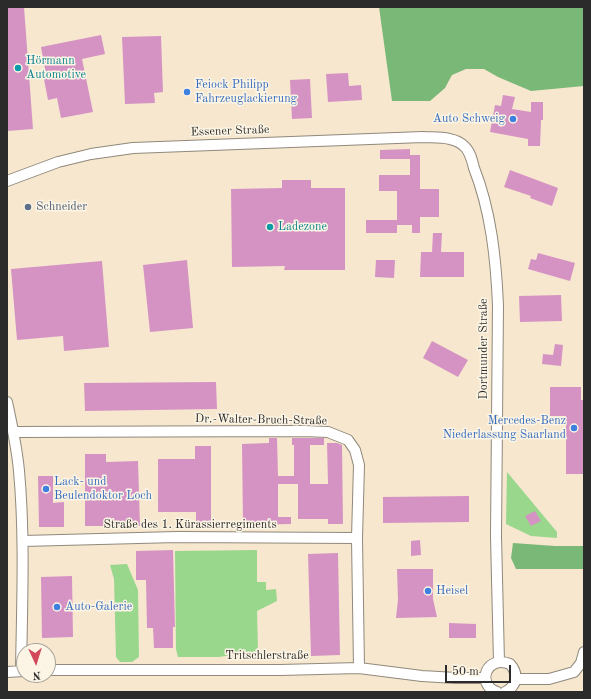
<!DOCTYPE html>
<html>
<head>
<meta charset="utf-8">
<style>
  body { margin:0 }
  #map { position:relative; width:591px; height:699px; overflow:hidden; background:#f6e7ce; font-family:"Old Standard TT",serif }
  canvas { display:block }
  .frame { position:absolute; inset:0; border:8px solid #2b2b2b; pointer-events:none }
  .north { position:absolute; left:16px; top:643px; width:40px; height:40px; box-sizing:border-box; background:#fcf5e5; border:1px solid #a8a49b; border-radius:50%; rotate:176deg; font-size:11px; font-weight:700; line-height:16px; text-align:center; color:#2b2b2b }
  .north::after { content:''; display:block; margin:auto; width:14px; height:18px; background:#d1495b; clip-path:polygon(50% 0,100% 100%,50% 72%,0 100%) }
  .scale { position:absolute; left:445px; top:665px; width:66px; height:18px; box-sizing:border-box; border:2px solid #2b2b2b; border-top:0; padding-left:5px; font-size:12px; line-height:14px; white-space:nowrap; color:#2b2b2b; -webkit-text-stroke:3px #fcf5e5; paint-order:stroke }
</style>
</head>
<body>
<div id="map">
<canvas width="591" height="699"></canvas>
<div class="frame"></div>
<div class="north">N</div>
<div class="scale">50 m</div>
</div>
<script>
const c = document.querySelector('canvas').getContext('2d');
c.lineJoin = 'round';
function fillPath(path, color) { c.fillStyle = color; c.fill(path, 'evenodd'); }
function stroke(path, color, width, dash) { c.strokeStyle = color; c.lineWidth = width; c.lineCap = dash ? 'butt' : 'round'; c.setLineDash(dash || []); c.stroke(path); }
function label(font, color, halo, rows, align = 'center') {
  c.font = font + ' "Old Standard TT",serif'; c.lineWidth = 3; c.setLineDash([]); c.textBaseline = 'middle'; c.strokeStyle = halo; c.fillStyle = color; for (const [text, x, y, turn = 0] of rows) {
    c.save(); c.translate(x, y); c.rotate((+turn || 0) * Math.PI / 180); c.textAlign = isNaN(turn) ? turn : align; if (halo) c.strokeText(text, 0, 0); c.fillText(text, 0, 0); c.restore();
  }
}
fillPath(new Path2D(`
  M507,472L557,532V538L531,536L506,524Z
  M257,550V582H266V590L276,589L277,601L257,611L258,651L219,657H178L176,649L175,551Z
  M127,564L138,590L139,657L132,662H120L116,657L114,579L110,565Z`), '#99d78d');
fillPath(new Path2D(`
  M379,7H584V86L531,91L498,77L484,69H466L452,75L445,88L430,101H392Z
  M513,543L555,546H584V569H516L511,558Z`), '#7ab878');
fillPath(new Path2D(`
  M7,7H24L33,129L7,131Z
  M101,35L105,54L82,59L93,112L61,118L57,98L48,100L43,74H46L41,47Z
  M161,36L163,92L154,93L155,103L125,104L122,37Z
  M348,73L349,86L361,85L362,100L328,102L326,74Z
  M310,79L312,118L292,119L290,80Z
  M503,95L515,97L512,109L531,112V102H543V120H541L540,146H528V139L490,132L495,105L501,106Z
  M410,149V159H380V150Z
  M410,155H420V189H439V217H420V233H412V225H397V191H379V175H410Z
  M510,170L558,188L552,206L530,198L531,196L504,187Z
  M282,180H311V188H345V270H284L285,266L232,267L231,189L282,188Z
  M366,220H397V233H366Z
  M433,233H442L441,252H464V277H420L421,252H432Z
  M538,253L575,263L570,281L528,269L531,259L536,260Z
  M187,260L193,328L150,332L143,265Z
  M376,260H395L394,278L375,277Z
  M102,261L109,347L64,351L63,336L17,340L11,269Z
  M561,295L562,321L520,322L519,296Z
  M432,341L468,360L458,377L423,358Z
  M555,344L563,345L561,366L542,364L543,354L553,355Z
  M216,382L217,409L85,411L84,383Z
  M550,387H581V400H584V474H566V416H550Z
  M269,438H277L278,476H294V445H292V438H324V445H310V484H328L327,443H337L342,445L343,524H328V519H298V484H278V517H291V524L243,525L242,444L269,443Z
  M195,446H211V525H196V512H158V459H195Z
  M85,454H106V462L138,461L140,526H85Z
  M38,476H53V503L64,502V527H39Z
  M469,496V522L383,523V497Z
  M535,511L541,521L531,526L525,516Z
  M420,540L421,555L411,556V541Z
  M173,550L175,627H173V648H154L153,628H147L146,580H136V551Z
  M338,553L340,655L311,656L308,554Z
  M397,569H433V599L437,617L396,618L398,600Z
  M72,576L73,637L42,638L41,577Z
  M449,623L476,624V638H449Z`), '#d593c4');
const street = new Path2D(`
  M7,181L58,162L91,154L133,148L423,137C436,138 454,136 464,146C470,151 472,160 474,168C491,211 496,259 498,305L496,536L499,662
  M7,402C12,425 17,448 19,471C25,537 22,604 21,671
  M14,432L304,431L328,432L348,440L355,450L359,465L357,538L359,668
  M23,541L177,537L357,538
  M48,670H280L359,668L422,676L456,678H485
  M7,672L24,671
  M516,679H549L574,672L581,663L584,652
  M497,692C475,684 487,654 510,664C519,674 517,686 505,692`);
stroke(street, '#90897c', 12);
stroke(street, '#fff', 10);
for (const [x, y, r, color] of [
  [18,68,4,"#0f9aa8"],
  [187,92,4,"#3f7fe0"],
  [513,119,4,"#3f7fe0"],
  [28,207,4,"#5c6f8a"],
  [270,227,4,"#0f9aa8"],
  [574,428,4,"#3f7fe0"],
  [46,489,4,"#3f7fe0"],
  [428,591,4,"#3f7fe0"],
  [57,607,4,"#3f7fe0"]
]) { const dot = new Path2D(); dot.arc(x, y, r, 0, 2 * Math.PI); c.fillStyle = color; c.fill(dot); stroke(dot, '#fcf5e5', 1.5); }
label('12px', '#0d838f', '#fcf5e5', [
  ["Hörmann",26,61],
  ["Automotive",26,75],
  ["Ladezone",278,227]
], 'left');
label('12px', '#366cbe', '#fcf5e5', [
  ["Feiock Philipp",195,85],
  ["Fahrzeuglackierung",195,99],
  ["Auto Schweig",505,119,"right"],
  ["Mercedes-Benz",566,421,"right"],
  ["Niederlassung Saarland",566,435,"right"],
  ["Lack- und",54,482],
  ["Beulendoktor Loch",54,496],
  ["Heisel",436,591],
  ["Auto-Galerie",65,607]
], 'left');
label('12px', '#2b2b2b', '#fcf5e5', [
  ["Essener Straße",230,131,-2],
  ["Dortmunder Straße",484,349,-90],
  ["Dr.-Walter-Bruch-Straße",261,420,1],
  ["Straße des 1. Kürassierregiments",190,525],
  ["Tritschlerstraße",267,656]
]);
label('12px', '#4e5e75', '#fcf5e5', [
  ["Schneider",36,207]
], 'left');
</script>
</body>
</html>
